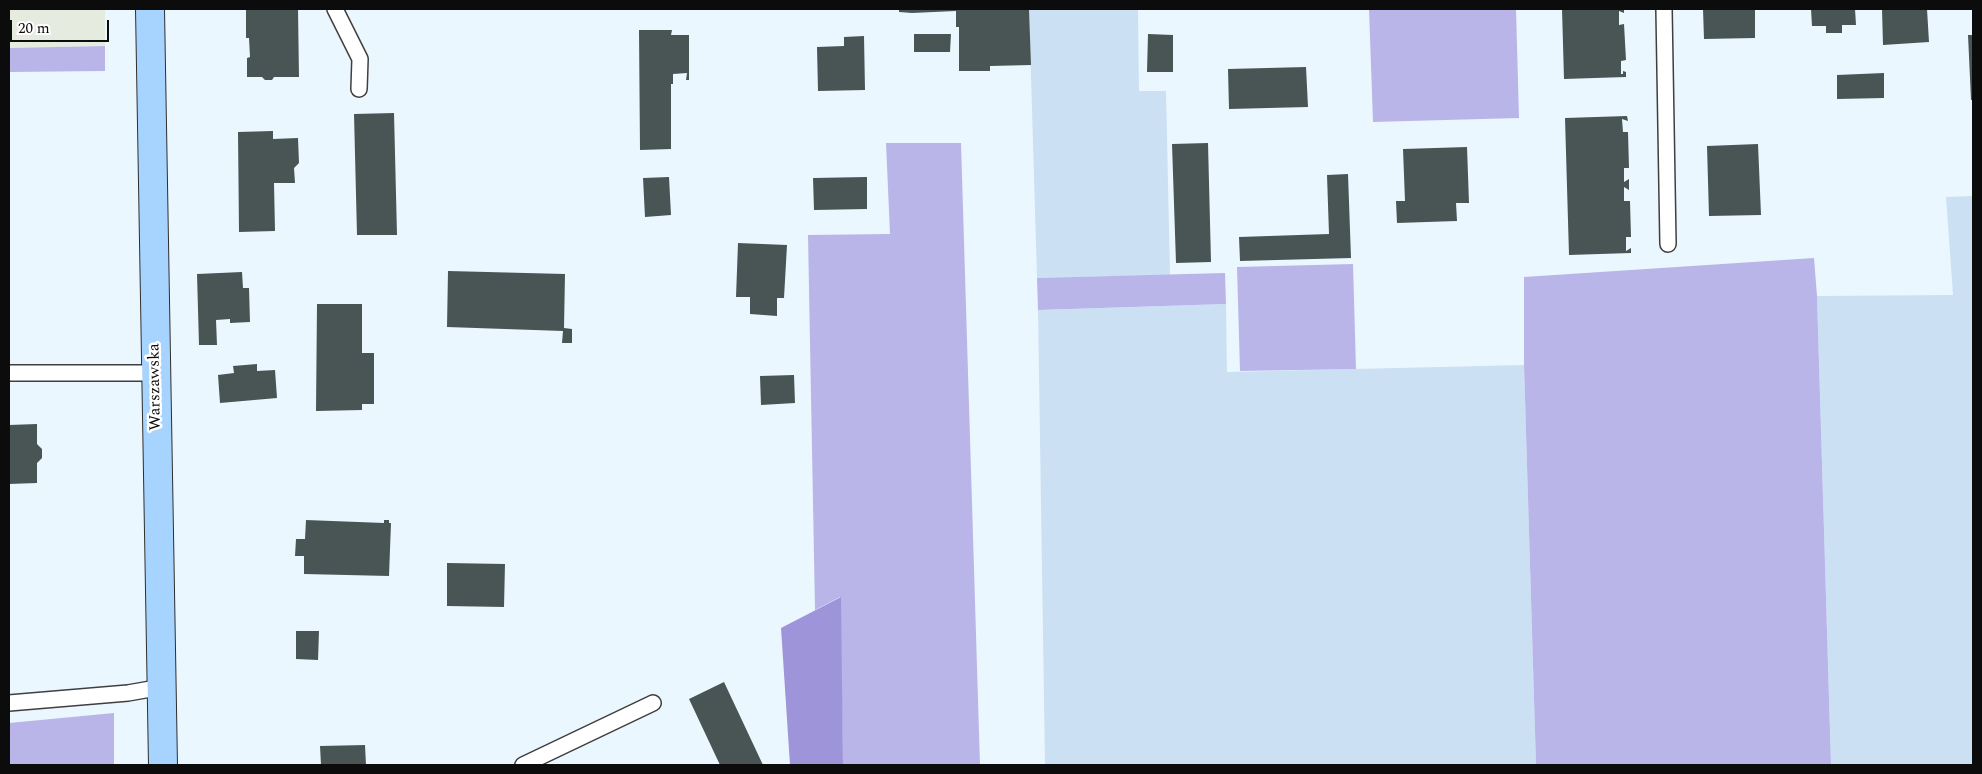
<!DOCTYPE html>
<html>
<head>
<meta charset="utf-8">
<style>
  body { margin:0 }
  #map { position:relative; width:1982px; height:774px; overflow:hidden; background:#ebf7ff; font-family:Spectral,serif }
  canvas { display:block }
  .frame { position:absolute; inset:0; border:10px solid #0c0c0c; pointer-events:none }
  .scale { position:absolute; left:10px; top:20px; width:99px; height:22px; box-sizing:border-box; border:2px solid #0c0c0c; border-top:0; padding-left:6px; font-size:15px; line-height:18px; white-space:nowrap; color:#0c0c0c; -webkit-text-stroke:4px #fff; paint-order:stroke }
</style>
</head>
<body>
<div id="map">
<canvas width="1982" height="774"></canvas>
<div class="frame"></div>
<div class="scale">20 m</div>
</div>
<script>
const c = document.querySelector('canvas').getContext('2d');
c.lineJoin = 'round';
function fillPath(path, color) { c.fillStyle = color; c.fill(path, 'evenodd'); }
function stroke(path, color, width, dash) { c.strokeStyle = color; c.lineWidth = width; c.lineCap = dash ? 'butt' : 'round'; c.setLineDash(dash || []); c.stroke(path); }
function label(font, color, halo, rows, align = 'center') {
  c.font = font + ' Spectral,serif'; c.lineWidth = 5; c.setLineDash([]); c.textBaseline = 'middle'; c.strokeStyle = halo; c.fillStyle = color; for (const [text, x, y, turn = 0] of rows) {
    c.save(); c.translate(x, y); c.rotate((+turn || 0) * Math.PI / 180); c.textAlign = isNaN(turn) ? turn : align; if (halo) c.strokeText(text, 0, 0); c.fillText(text, 0, 0); c.restore();
  }
}
fillPath(new Path2D(`
  M9,9H105V46L9,48Z`), '#e6ebe0');
fillPath(new Path2D(`
  M1029,9H1138L1139,91H1166L1170,275L1037,278Z
  M1973,196V765H1831L1817,296L1953,295L1946,197Z
  M1226,304L1227,372L1524,365L1536,765H1045L1038,310Z`), '#cce0f4');
fillPath(new Path2D(`
  M1369,9H1516L1519,118L1373,122Z
  M105,46V71L9,72V48Z
  M886,143H961L980,765H843L840,597L815,610L808,235L890,234Z
  M1814,258L1817,296L1831,765H1536L1524,365V277Z
  M1353,264L1356,369L1240,371L1237,267Z
  M1225,273L1226,304L1038,310L1037,278Z
  M114,713V765H9V723Z`), '#b9b5e9');
fillPath(new Path2D(`
  M841,597L843,765H790L781,628Z`), '#9e94d9');
fillPath(new Path2D(`
  M246,9H298L299,77H274L272,80H265L262,77H247V58L250,57L249,38H246Z
  M899,9H1029L1031,65L990,66V71H959V27H956V11L912,13L899,12Z
  M1562,9H1624V13L1619,11V25L1624,24L1626,60L1621,61V74H1623V71L1626,72V77L1564,79Z
  M1703,9H1755V38L1704,39Z
  M1811,9H1855L1856,25H1842V33H1826V26H1812Z
  M1882,9H1927L1929,42L1883,45Z
  M639,30H672L671,35H689V80H686L687,73L673,74V84H671V149L640,150Z
  M914,34H951L950,52H914Z
  M1148,34L1173,35V72H1147Z
  M1968,35H1973V100H1971Z
  M864,36L865,90L818,91L817,47L844,46V37Z
  M1306,67L1308,107L1229,109L1228,69Z
  M1884,73V98L1837,99V75Z
  M394,113L397,235H357L354,114Z
  M1627,116L1628,121L1622,119L1623,132H1628L1629,168H1624V182L1629,179V190L1624,187V201H1630L1631,237H1626V251L1631,248V253L1569,255L1565,118Z
  M273,131V139L298,138L299,163L294,168L295,183H274L275,231L239,232L238,132Z
  M1208,143L1211,262L1176,263L1172,144Z
  M1758,144L1761,215L1709,216L1707,146Z
  M1467,147L1469,203H1456L1457,221L1397,223L1396,201H1405L1403,149Z
  M1348,174L1351,258L1240,261L1239,237L1329,234L1327,175Z
  M669,177L671,215L645,217L643,178Z
  M867,177V209L814,210L813,178Z
  M738,243L787,245L784,298H777V316L750,314V297H736Z
  M448,271L565,274L564,328L572,329V343H562L563,331L447,327Z
  M242,272L243,288H249L250,322L230,323V319L216,320L217,345H199L197,274Z
  M317,304H362V353H374V404H362V410L316,411Z
  M257,364V371L275,370L277,398L220,403L218,375L234,373L233,366Z
  M794,375L795,403L761,405L760,376Z
  M37,424V444L42,449V458L37,463V483L9,484V425Z
  M306,520L384,523V520H389V523H391L389,576L304,574V556H295L296,539H305Z
  M447,563L505,564L504,607L447,606Z
  M296,631H319L318,660L296,659Z
  M724,682L763,765H720L689,699Z
  M365,745L366,765H321L320,746Z`), '#485554');
const lane = new Path2D(`
  M335,9L360,59L359,89
  M1664,9L1668,244
  M9,373H156
  M9,703L128,693L162,687
  M523,765L653,703`);
const secondary = new Path2D(`
  M150,9L163,765`);
stroke(lane, '#3f3f3f', 18);
stroke(secondary, '#2e2e2e', 30);
stroke(lane, '#fff', 15);
stroke(secondary, '#a6d4ff', 28);
label('16px', '#0c0c0c', '#fff', [
  ["Warszawska",156,387,-91]
]);
</script>
</body>
</html>
